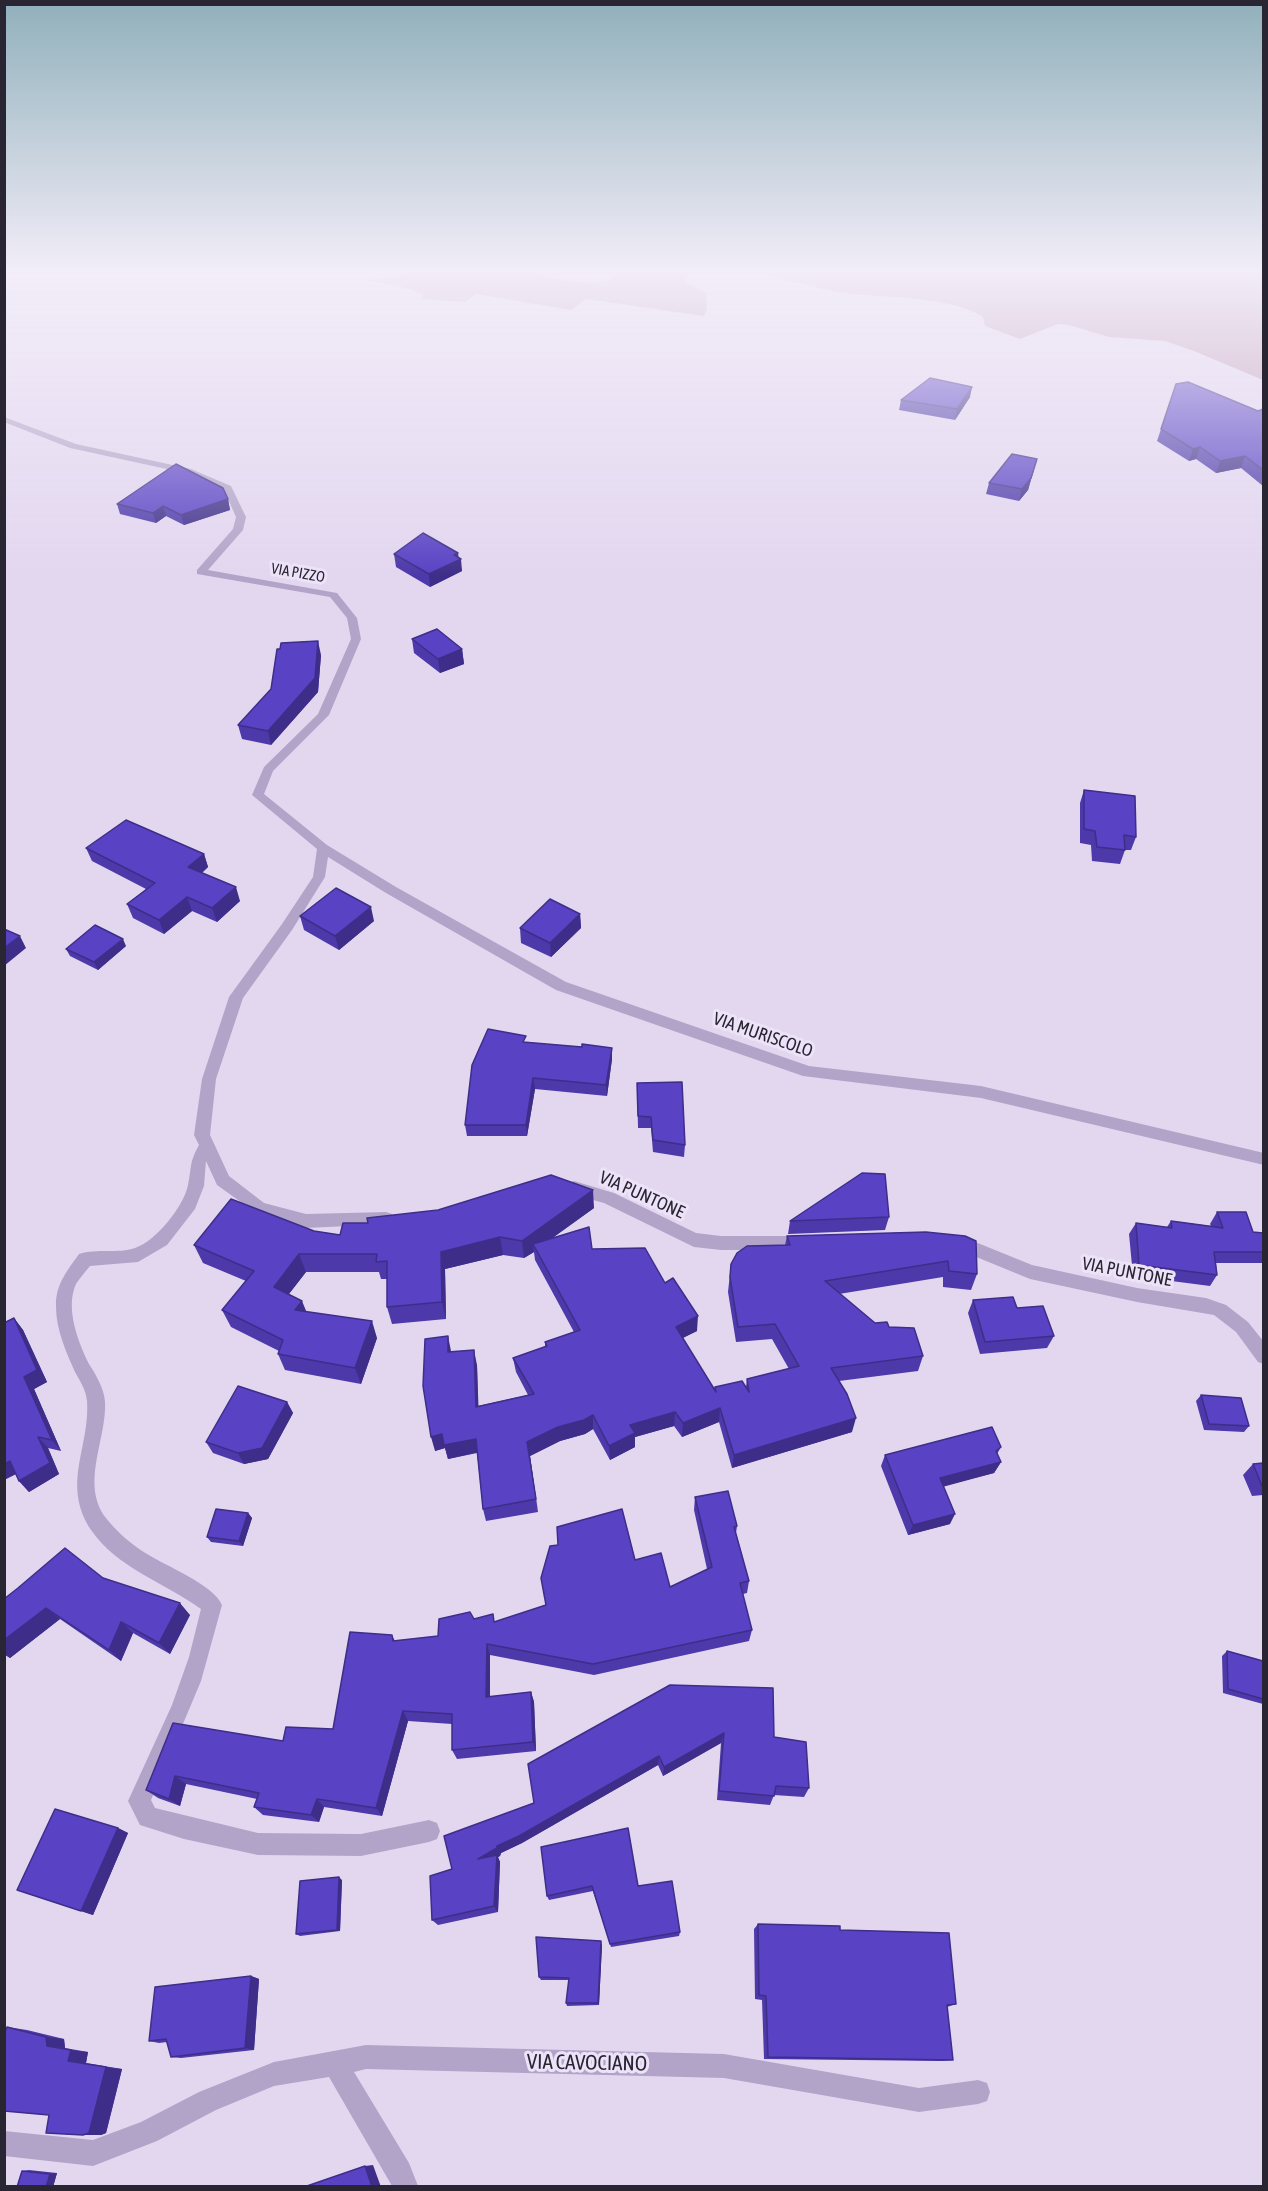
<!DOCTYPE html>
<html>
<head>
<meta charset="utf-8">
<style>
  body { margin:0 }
  #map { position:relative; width:1268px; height:2191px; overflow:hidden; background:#e3d7f0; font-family:"Asap Condensed",sans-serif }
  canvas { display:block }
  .frame { position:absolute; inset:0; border:6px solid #292533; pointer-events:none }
</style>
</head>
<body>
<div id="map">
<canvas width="1268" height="2191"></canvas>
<div class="frame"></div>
</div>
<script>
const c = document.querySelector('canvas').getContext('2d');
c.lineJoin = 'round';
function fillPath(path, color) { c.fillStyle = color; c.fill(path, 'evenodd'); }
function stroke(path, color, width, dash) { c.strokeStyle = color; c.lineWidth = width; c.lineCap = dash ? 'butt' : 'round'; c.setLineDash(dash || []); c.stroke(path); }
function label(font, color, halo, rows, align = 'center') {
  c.font = font + ' "Asap Condensed",sans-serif'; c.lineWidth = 6; c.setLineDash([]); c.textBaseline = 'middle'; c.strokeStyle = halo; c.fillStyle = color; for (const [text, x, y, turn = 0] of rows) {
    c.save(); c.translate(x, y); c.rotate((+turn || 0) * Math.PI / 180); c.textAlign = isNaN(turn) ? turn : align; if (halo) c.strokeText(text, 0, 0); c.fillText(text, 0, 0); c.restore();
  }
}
fillPath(new Path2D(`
  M412,269H516L567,281L595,283L610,279L624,269H705L688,275L685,280L687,283L706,293L707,309L704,316L586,299L571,310L476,294L465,302L419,299L424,295L410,289L366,280L403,276Z
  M735,269H1263V380L1194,351L1165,341L1109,337L1069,325L1058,324L1020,339L985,326L983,317C952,296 883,298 844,293C807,287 772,274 735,269Z`), '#bf98b4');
fillPath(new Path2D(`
  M4,417L76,444L191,469L231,486L246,517L243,530L208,570L337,593L357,618L361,639L329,715L273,771L264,794L327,845L396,887L566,982L809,1066L981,1086L1264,1153V1165L981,1098L803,1076L556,990L386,893L328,857L325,877L292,930L243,998L216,1079L210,1135L229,1176L264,1203L306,1214L386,1212L392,1214L394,1219L392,1224L306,1228L259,1215L217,1185L206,1161L204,1186L195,1209L167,1245L138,1262L90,1266C85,1272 80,1278 76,1284C65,1308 78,1342 89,1364C96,1375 104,1388 105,1402C107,1439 80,1484 106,1518C117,1532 132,1545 147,1554C166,1566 214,1585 222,1605L201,1681L151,1800L155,1808L258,1833L361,1834L429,1820L437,1823L440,1831L437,1839L429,1842L361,1856L258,1855L184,1839L140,1825L128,1801L172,1705L189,1657L201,1609C165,1583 117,1568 91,1530C61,1484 90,1448 87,1401C86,1390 80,1381 75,1372C66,1352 56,1329 56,1307C55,1285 67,1271 79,1254C97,1248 118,1254 135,1248C156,1241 184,1206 188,1185C192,1166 189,1163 199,1145L194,1135L202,1079L229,997L282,924L313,877L317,849L252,795L264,767L318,714L351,639L347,618L330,597L197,574V570L233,529L236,517L224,490L185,473L70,448L4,422Z
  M574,1181L614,1193L696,1233L721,1236H805L811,1238L813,1243L811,1248L805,1250H721L694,1247L604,1203L568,1193L566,1188L568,1183Z
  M958,1235L1032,1265L1137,1288L1206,1298L1226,1305L1248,1322L1264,1342V1364L1258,1362L1236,1332L1214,1315L1137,1302L1030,1279L952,1247L950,1242L952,1237Z
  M366,2045L724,2054L919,2088L978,2080L987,2083L990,2092L987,2101L978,2104L919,2112L724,2078L366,2069L354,2072L409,2163L418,2186H392L329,2077L274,2086L216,2110L157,2141L93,2166L4,2156V2131L93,2140L141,2122L199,2092L274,2062Z`), '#b2a4c8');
fillPath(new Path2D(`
  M1176,384L1258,411L1263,409V486L1241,468L1216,473L1196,459L1189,461L1157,441Z
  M970,397L955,420L899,410L901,400Z
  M1037,459L1028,490L1019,501L986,494L989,483Z
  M228,499L230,510L184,525L166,516L156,523L120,514L117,504Z
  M394,554L459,558L462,571L430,587L396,567Z
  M412,639L462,649L464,664L440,673L414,653Z
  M321,655L318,692L271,745L242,739L238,725Z
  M1084,790L1136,837L1131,850H1125L1120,864L1092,861L1091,845L1080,843V803Z
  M86,848L204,854L208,867L202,873L240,901L217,922L192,911L164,934L133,918L127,904L146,889L92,861Z
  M580,914L581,928L551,957L521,943L520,928Z
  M300,916L374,921L339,950L304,930Z
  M126,946L98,970L70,956L66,949Z
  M526,1042L612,1059L607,1096L535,1089L527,1136H467L465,1125Z
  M637,1083L685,1145L684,1157L653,1152L651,1128H638Z
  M594,1208L552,1238L592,1249L665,1283L697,1331L682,1338L714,1390L715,1387H746L747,1379L789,1369L772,1339L736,1342L728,1292L731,1264L785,1245L787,1236L926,1232L977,1274L971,1290L943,1287V1277L839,1294L875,1323L889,1327L923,1356L918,1371L839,1381L852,1432L732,1468L719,1422L682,1437L674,1426L635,1437V1447L610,1460L593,1429L585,1434L560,1441L530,1456L538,1512L486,1521L483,1509L477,1453L448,1459L445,1448L435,1451L451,1352L477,1365L478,1406L528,1395L516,1372L513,1358L545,1347V1342L574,1332L535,1260L534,1252L524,1258L503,1255L445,1269L446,1319L392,1324L387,1307V1279H381L379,1272H306L289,1294L306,1312L377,1338L361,1384L285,1370L278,1354L279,1351L231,1327L222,1310L246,1281L203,1263L194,1245L314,1231L340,1235L368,1223Z
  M1217,1212L1253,1232L1263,1233V1263H1216L1217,1275L1210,1286L1133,1276L1129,1234L1136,1223L1167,1227L1171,1221L1211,1226L1210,1224Z
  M889,1217L885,1230L788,1234L790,1221Z
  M973,1300L1017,1308L1054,1336L1047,1348L980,1354L968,1313Z
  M14,1318L23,1330L47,1382L34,1389L61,1451L48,1448L59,1474L29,1492L19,1481L16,1474L4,1480V1323Z
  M1201,1395L1249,1426L1244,1432L1204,1430L1196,1401Z
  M287,1402L293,1413L268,1459L244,1464L213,1453L206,1442Z
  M1001,1447L997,1454L1001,1462L994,1473L943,1486L950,1524L908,1535L881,1466L885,1455Z
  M1263,1463V1495L1252,1496L1243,1475L1253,1464Z
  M695,1497L737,1526L736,1533L749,1581L747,1593L743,1594L752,1630L749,1641L594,1675L490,1655V1697L531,1692L534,1702L536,1751L457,1759L452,1750V1724L408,1721L382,1816L324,1807L319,1822L263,1815L254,1807L257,1799L186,1784L180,1806L158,1798L146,1790L173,1723L283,1741L333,1729L392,1635L395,1641L438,1636L474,1619L495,1622L546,1605L635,1560L670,1587L707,1569L694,1510Z
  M248,1513L252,1518L243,1546L211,1542L207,1537Z
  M103,1578L190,1615L170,1654L133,1633L121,1661L60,1619L10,1658L4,1654V1599Z
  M1227,1651L1263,1661V1704L1223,1693L1222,1656Z
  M670,1685L774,1737L809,1788L804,1797L774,1795L770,1805L717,1800L721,1743L663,1776L658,1765L522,1843L501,1853L500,1856L498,1857L500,1862L498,1912L438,1925L432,1920L452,1869L534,1803Z
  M118,1828L128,1833L93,1915L17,1890Z
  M541,1847L638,1886L680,1932L679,1936L611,1947L593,1891L549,1900L547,1896Z
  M342,1880L340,1931L300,1936L296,1934Z
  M758,1924L840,1930L956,2004L947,2007L953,2060L943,2061L764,2059L762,2000L755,1999L754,1929Z
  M602,1945L599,2005L567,2006L566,2003L569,1980H541L539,1977Z
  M251,1976L259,1979L254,2050L181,2058L171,2057L167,2042L159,2043L149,2041Z
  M7,2027L27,2030L64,2039L65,2048L88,2052L86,2063L122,2069L106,2133L101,2135L49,2115L6,2031Z
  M29,2170L57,2173L53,2187H17L22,2171Z`), '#4d39a9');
fillPath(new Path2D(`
  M972,387L970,397L955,420L957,409Z
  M1200,447L1196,459L1189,461L1193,449Z
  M1245,456L1241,468L1216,473L1220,461Z
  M1037,459L1028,490L1019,501L1022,489Z
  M228,499L230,510L184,525L181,515Z
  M163,506L166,516L156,523L153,513Z
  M458,553L459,560L461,559L462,571L430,587L429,574Z
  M318,641L321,655L318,692L271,745L268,731Z
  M462,649L464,664L440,673L438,659Z
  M204,854L208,867L193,880L188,867Z
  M236,887L240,901L217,922L212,908Z
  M187,897L192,911L164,934L159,920Z
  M371,907L374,921L339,950L335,936Z
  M580,914L581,928L551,957L550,943Z
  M20,936L26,948L4,966V948Z
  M123,939L126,946L98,970L94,962Z
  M612,1048V1059L607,1096L606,1085Z
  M533,1078L535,1089L527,1136L526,1125Z
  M593,1190L594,1208L536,1250L533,1244L534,1252L524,1258L522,1241Z
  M500,1237L503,1255L445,1269L446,1319L442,1302L441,1252Z
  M299,1254L306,1272L281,1304L274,1287Z
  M302,1301L309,1318L295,1310Z
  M698,1316L697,1331L675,1342L676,1327Z
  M14,1318L23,1330L47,1382L34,1389L61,1451L52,1440L24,1377Z
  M372,1321L377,1338L361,1384L355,1368Z
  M448,1336L451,1351V1367L448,1352Z
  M474,1350L477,1365L479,1421L476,1407Z
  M287,1402L293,1413L268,1459L244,1464L238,1453Z
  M720,1408L719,1422L682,1437L683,1423Z
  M675,1412L674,1426L635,1437V1447L610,1460L609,1446L630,1425Z
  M593,1415V1429L585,1434L560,1441L530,1456L538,1512L527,1442L558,1427Z
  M856,1418L852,1432L732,1468L734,1455Z
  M442,1434L476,1439L479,1452L448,1459L445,1448L435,1451L431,1437Z
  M38,1437L48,1448L59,1474L29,1492L19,1481Z
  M10,1461L20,1472L4,1480V1464Z
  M1001,1462L994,1473L935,1489L940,1478Z
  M248,1513L252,1518L243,1546L239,1541Z
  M955,1514L950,1524L908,1535L913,1525Z
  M180,1603L190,1615L170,1654L159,1643Z
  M46,1608L60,1619L10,1658L4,1654V1640Z
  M121,1622L133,1633L121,1661L109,1650Z
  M487,1644L490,1655V1707L486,1697Z
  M531,1692L534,1702L536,1751L533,1742Z
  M403,1711L408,1721L382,1816L376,1808Z
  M724,1733L721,1743L663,1776L664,1767Z
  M659,1756L658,1765L522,1843L501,1853L500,1856L498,1857L500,1862L498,1912L494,1906L478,1859L497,1846Z
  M175,1776L186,1784L180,1806L169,1799Z
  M317,1799L324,1807L319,1822L311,1815Z
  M118,1828L128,1833L93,1915L81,1911Z
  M339,1877L342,1880L340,1931L337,1930Z
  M601,1941L602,1945L599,2005L598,2003Z
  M251,1976L259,1979L254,2050L245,2048Z
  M46,2037L64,2039L65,2048L47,2046Z
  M71,2050L88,2052L86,2063L68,2061Z
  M106,2067L122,2069L106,2133L101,2135H83Z
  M373,2165L381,2187H372L365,2166Z
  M57,2173L53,2187H46L50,2174Z`), '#3e2e89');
const building = new Path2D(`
  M930,378L972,387L957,409L901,400Z
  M1188,382L1258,411L1263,409V470L1245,456L1220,461L1200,447L1193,449L1161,429L1176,384Z
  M1012,454L1037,459L1031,478L1022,489L989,483Z
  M176,464L223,488L228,499L181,515L163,506L153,513L117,504Z
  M423,533L458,553L454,555L461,559L429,574L394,554Z
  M437,629L462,649L438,659L412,639Z
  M318,641L315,678L268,731L238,725L271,689L277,649H280L281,643Z
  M1084,790L1135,796L1136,837L1124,835L1125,850L1097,847L1095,831L1084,829Z
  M126,820L204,854L188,867L236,887L212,908L187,897L159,920L127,904L155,883L86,848Z
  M336,888L371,907L335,936L300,916Z
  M550,899L580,914L550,943L520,928Z
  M95,925L123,939L94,962L66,949Z
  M4,929L20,936L4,948Z
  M488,1029L526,1036L523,1042L582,1047V1044L612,1048L606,1085L533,1078L526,1125H465L472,1065Z
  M682,1082L685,1145L653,1140L651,1117L638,1116L637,1083Z
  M862,1173L885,1174L889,1217L790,1221Z
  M551,1175L593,1190L522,1241L500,1237L441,1252L442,1302L387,1307V1261L376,1262L377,1254H299L274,1287L302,1301L295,1310L372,1321L355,1368L278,1354L283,1340L222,1310L254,1271L194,1245L231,1199L314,1231L340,1235L343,1223H368L367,1218L438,1210Z
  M1217,1212H1246L1253,1232L1263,1233V1252H1214L1217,1275L1139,1265L1136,1223L1172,1228L1171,1221L1223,1228Z
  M589,1227L592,1249L645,1248L665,1283L673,1278L698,1316L676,1327L716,1392L715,1387L742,1381L749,1392L747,1379L799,1366L775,1324L738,1327L730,1277L731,1264L737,1253L747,1246L790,1245L787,1236L926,1232L965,1236L976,1241L977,1274L949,1271L948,1261L825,1281L875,1323L887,1322L889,1327L914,1328L923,1356L831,1368L847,1394L856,1418L734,1455L720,1408L683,1423L675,1412L630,1425L635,1433L609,1446L593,1415L584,1420L558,1427L527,1442L536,1499L483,1509L476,1439L444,1445L442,1434L431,1437L423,1386L425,1339L448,1336V1352L474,1350L476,1407L534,1394L513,1358L547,1346L545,1342L580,1330L533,1244Z
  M1013,1297L1017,1308L1043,1306L1054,1336L985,1342L973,1300Z
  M14,1318L37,1370L24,1377L52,1440L38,1437L50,1463L19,1481L10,1461L4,1464V1323Z
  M238,1386L287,1402L262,1448L238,1453L206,1442Z
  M1201,1395L1241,1398L1249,1426L1209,1424Z
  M992,1427L1001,1447L996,1451L1001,1462L940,1478L955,1514L913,1525L885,1455Z
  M1263,1463V1486H1262L1253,1464Z
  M728,1491L737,1526L734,1527L749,1581L740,1583L752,1630L593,1664L487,1644L486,1697L531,1692L533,1742L452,1750V1714L403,1711L376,1808L317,1799L311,1815L254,1807L259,1793L175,1776L169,1799L146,1790L173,1723L283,1741L286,1727L333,1729L350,1632L392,1635L393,1641L438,1636L439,1619L470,1612L474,1619L493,1614L494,1622L546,1605L541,1578L550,1546L558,1545L557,1527L622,1509L635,1560L661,1553L670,1587L712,1567L695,1497Z
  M216,1509L248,1513L239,1541L207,1537Z
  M65,1548L103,1578L180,1603L159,1643L121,1622L109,1650L46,1608L4,1640V1599L18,1588Z
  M1227,1651L1263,1661V1699L1228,1689Z
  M670,1685L773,1688L774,1737L806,1742L809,1788L776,1786L774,1796L719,1791L724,1733L664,1767L659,1756L519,1836L497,1846V1848L478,1859L497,1855L494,1906L432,1920L430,1876L452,1869L444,1836L534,1803L528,1764Z
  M55,1809L118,1828L81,1911L17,1890Z
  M628,1828L638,1886L672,1881L680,1932L610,1944L592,1886L547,1896L541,1847Z
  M339,1877L337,1930L296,1934L300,1881Z
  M758,1924L840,1926V1930L949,1933L956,2004L947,2005L953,2060L768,2057L766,1996L759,1995Z
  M536,1937L601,1941L598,2003H566L569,1978L539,1977Z
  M251,1976L245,2048L171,2057L166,2039L149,2041L155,1987Z
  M7,2027L46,2037L47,2046L71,2050L68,2061L106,2067L89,2133L83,2135L46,2133L49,2115L4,2111V2034Z
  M365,2166L372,2187H304Z
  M22,2171L50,2174L46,2187H17Z`);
fillPath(building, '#5942c4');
stroke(building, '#3e2e89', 1.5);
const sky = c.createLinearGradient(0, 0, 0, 576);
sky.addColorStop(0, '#90b0bb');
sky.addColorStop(0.47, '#f2edf8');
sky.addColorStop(1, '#f2edf800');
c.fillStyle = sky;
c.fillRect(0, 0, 1268, 576);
label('15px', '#292533', '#ede3f8', [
  ["VIA PIZZO",298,573,10]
]);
label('18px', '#292533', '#ede3f8', [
  ["VIA MURISCOLO",763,1035,19],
  ["VIA PUNTONE",642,1195,24],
  ["VIA PUNTONE",1127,1272,11]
]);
label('21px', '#292533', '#ede3f8', [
  ["VIA CAVOCIANO",587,2063,1]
]);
</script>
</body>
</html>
